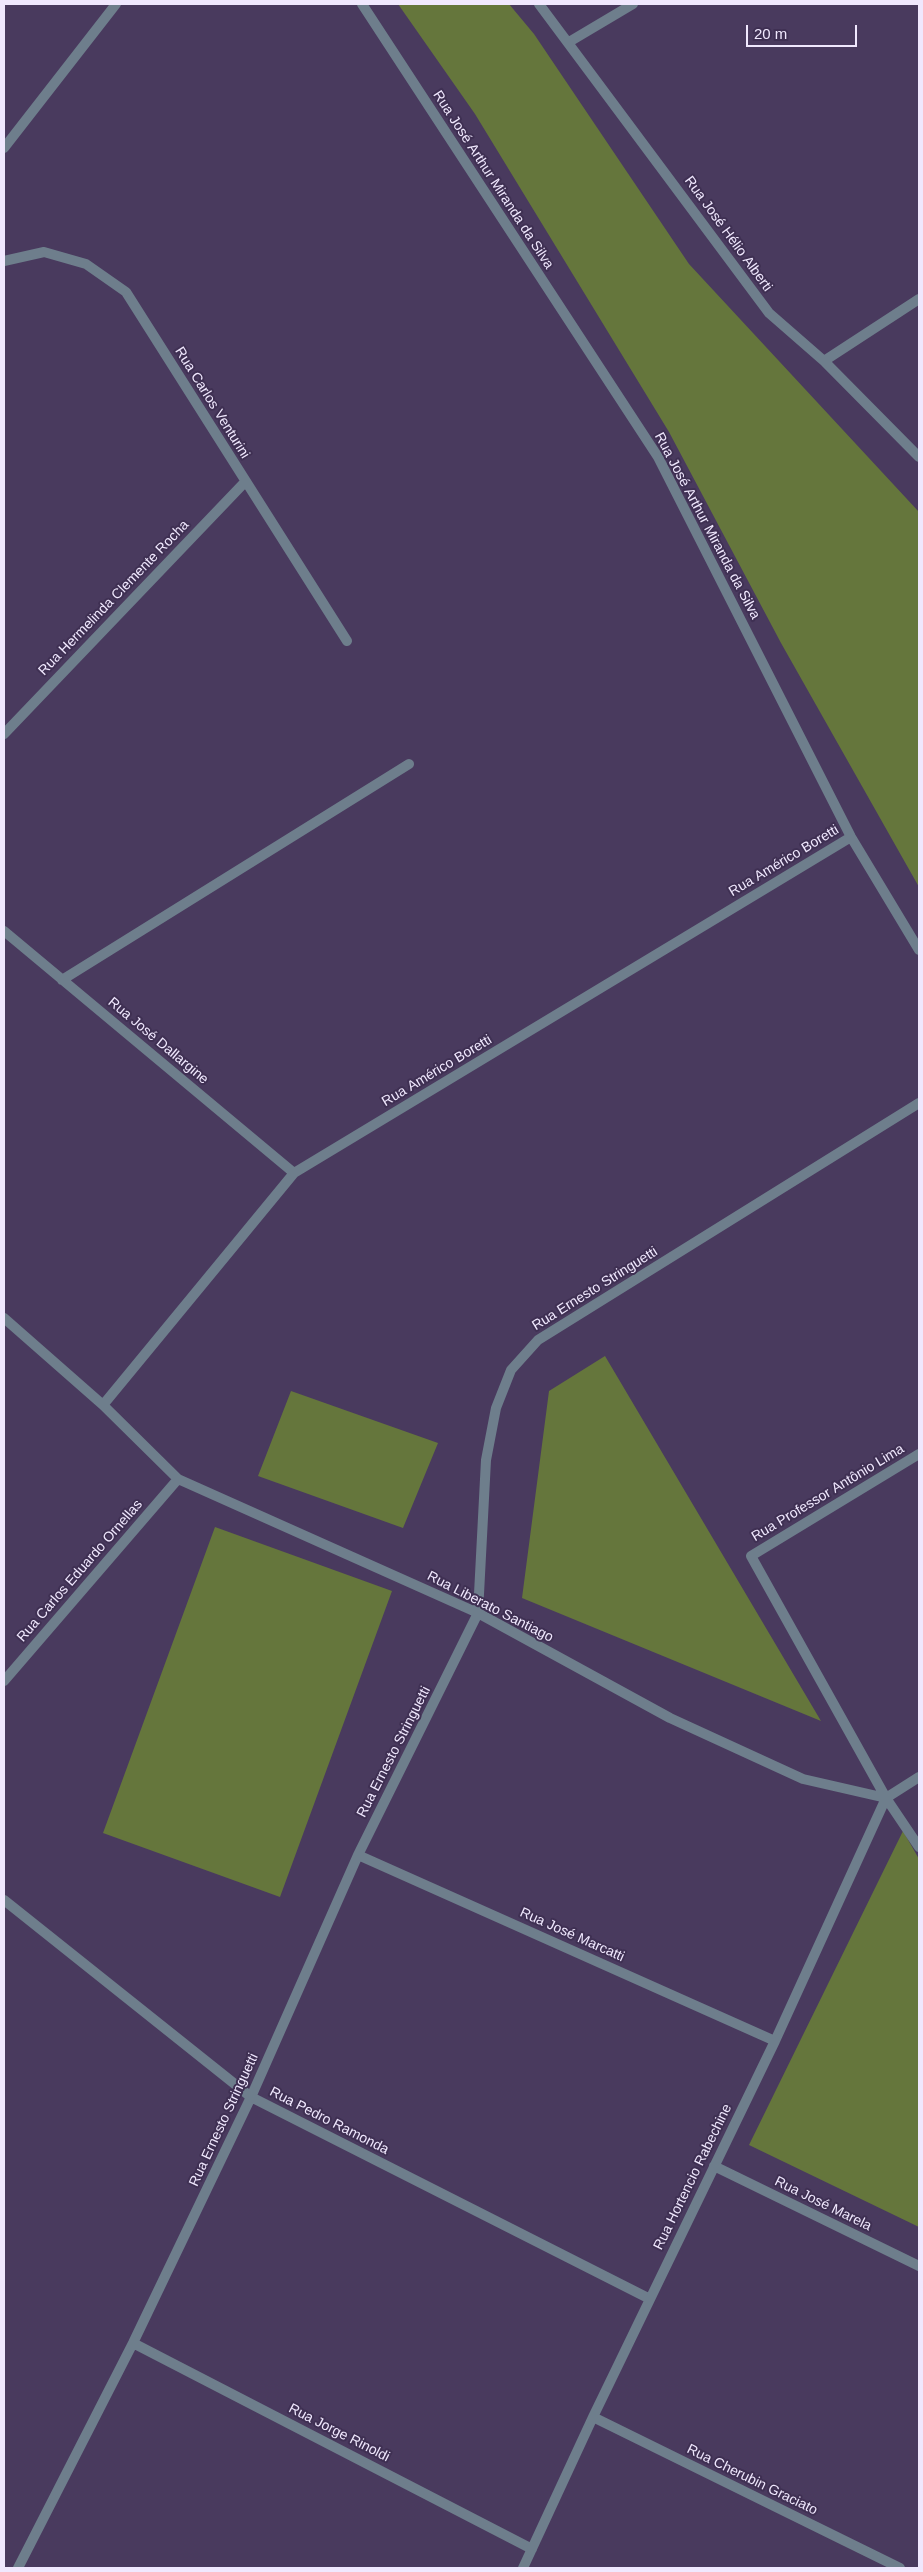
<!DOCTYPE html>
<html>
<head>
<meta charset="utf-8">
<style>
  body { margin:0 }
  #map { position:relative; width:923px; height:2572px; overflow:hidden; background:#493a5e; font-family:Arial,sans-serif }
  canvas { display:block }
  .frame { position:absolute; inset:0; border:5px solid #f0e8fe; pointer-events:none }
  .scale { position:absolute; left:746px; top:25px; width:111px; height:22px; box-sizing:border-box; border:2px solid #f0e8fe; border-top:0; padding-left:6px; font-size:15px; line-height:18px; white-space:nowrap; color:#f0e8fe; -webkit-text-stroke:4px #3f3053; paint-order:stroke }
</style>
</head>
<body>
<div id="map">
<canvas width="923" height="2572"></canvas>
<div class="frame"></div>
<div class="scale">20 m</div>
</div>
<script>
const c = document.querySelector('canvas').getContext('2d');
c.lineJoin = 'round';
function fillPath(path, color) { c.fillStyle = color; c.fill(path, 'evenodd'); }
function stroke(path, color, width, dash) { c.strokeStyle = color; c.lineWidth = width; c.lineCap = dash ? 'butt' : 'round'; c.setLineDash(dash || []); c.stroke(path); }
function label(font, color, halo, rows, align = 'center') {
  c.font = font + ' Arial,sans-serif'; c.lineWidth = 4; c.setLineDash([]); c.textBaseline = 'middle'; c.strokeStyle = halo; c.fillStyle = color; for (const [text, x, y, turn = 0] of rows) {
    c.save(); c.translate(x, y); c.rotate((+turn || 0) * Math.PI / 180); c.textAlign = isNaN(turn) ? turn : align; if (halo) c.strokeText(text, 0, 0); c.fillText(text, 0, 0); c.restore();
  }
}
fillPath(new Path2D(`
  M398,4H509L534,34L689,264L919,512V887L781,643L669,432L475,114Z
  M605,1356L821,1721L522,1598L549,1391Z
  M291,1391L438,1443L403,1528L258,1476Z
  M215,1527L392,1591L280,1897L103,1833Z
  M903,1831L919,1859V2227L749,2145Z`), '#65763c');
stroke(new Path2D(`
  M362,4L658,457L851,837L919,950
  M539,4L769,313L824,361L919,457
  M569,42L633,4
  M4,148L116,4
  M4,261L44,252L86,264L126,292L347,641
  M824,361L919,299
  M4,734L245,482
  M4,931L294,1173
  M62,980L409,764
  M4,1318L103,1405L178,1479L478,1613L670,1718L803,1779L886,1798
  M103,1405L294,1173L851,837
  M919,1454L751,1556L886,1798L919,1847
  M4,1681L178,1479
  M886,1798L919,1777
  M358,1855L775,2041
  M4,1900L251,2097L650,2299
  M714,2166L919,2266
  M133,2343L532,2549
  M593,2417L900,2568
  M18,2568L133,2343L251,2097L358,1855L478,1613L486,1460L496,1408L511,1370L538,1340L919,1103
  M523,2568L593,2417L775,2041L886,1798`), '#6e7e8c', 10);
label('14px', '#f0e8fe', '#3f3053', [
  ["Rua José Arthur Miranda da Silva",493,180,57],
  ["Rua José Hélio Alberti",728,234,54],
  ["Rua Carlos Venturini",212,403,58],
  ["Rua José Arthur Miranda da Silva",707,526,62],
  ["Rua Hermelinda Clemente Rocha",114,598,-46],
  ["Rua Américo Boretti",784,861,-31],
  ["Rua José Dallargine",158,1041,40],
  ["Rua Américo Boretti",437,1071,-31],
  ["Rua Ernesto Stringuetti",595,1289,-32],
  ["Rua Professor Antônio Lima",828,1493,-31],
  ["Rua Carlos Eduardo Ornellas",80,1571,-49],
  ["Rua Liberato Santiago",490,1607,27],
  ["Rua Ernesto Stringuetti",394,1752,-63],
  ["Rua José Marcatti",572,1935,24],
  ["Rua Ernesto Stringuetti",224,2120,-65],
  ["Rua Pedro Ramonda",329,2121,27],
  ["Rua Hortencio Rabechine",693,2177,-64],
  ["Rua José Marela",823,2204,26],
  ["Rua Jorge Rinoldi",339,2433,27],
  ["Rua Cherubin Graciato",752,2480,26]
]);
</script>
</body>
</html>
